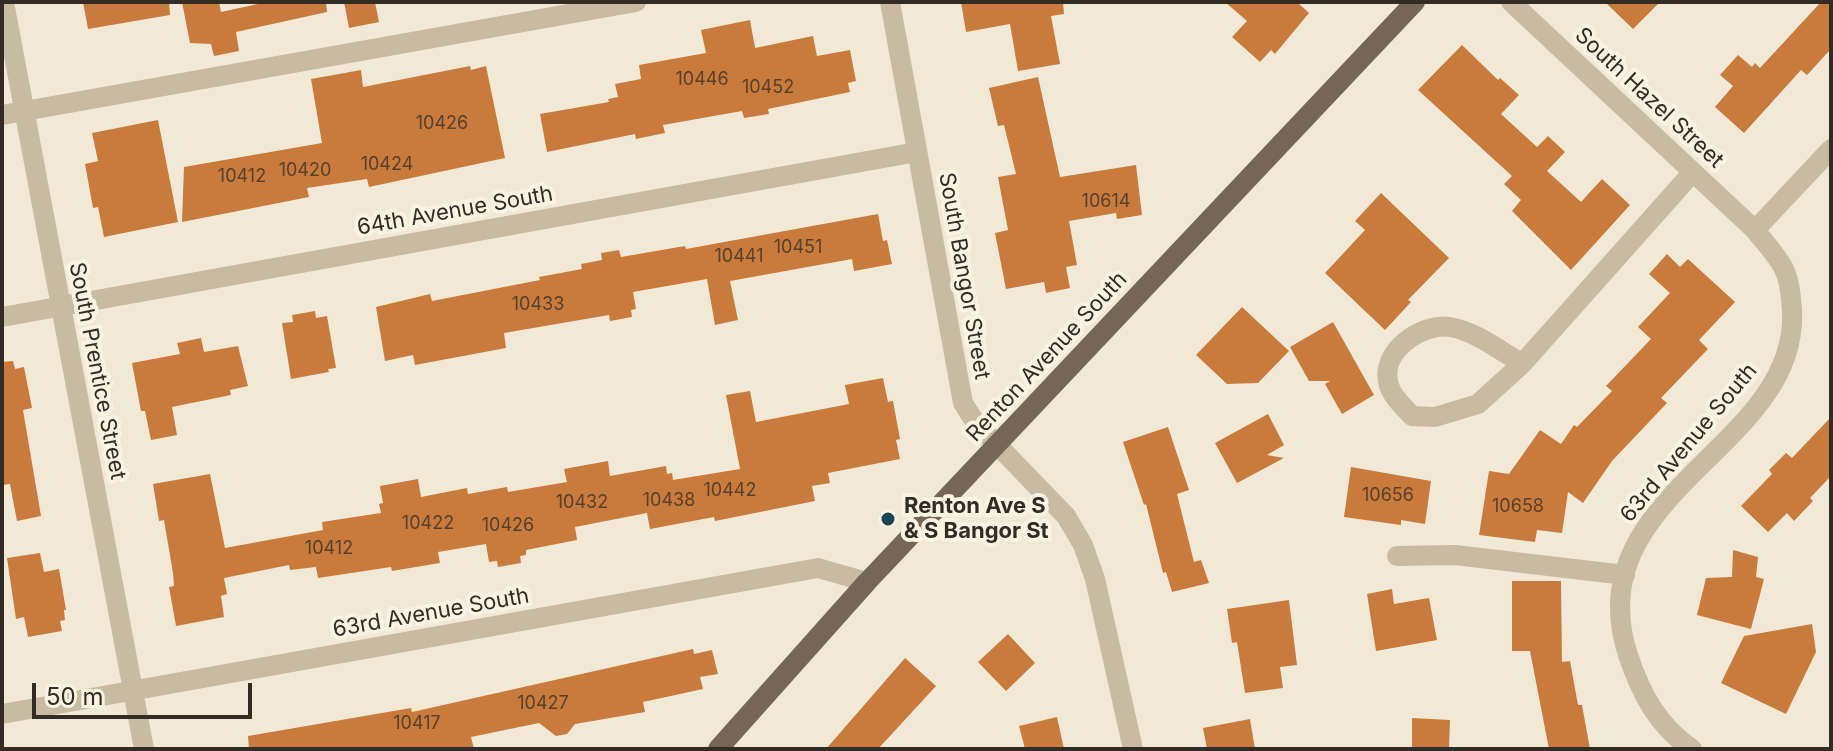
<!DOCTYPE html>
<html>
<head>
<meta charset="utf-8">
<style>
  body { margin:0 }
  #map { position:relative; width:1833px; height:751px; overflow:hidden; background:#f1e9d6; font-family:Inter,sans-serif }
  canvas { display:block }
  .frame { position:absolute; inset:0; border:4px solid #332c24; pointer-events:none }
  .scale { position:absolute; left:32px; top:683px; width:220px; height:36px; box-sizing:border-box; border:4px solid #332c24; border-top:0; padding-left:10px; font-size:24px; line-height:28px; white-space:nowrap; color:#332c24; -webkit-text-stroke:6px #f9f3e2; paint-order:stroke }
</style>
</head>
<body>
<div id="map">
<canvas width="1833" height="751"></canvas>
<div class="frame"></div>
<div class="scale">50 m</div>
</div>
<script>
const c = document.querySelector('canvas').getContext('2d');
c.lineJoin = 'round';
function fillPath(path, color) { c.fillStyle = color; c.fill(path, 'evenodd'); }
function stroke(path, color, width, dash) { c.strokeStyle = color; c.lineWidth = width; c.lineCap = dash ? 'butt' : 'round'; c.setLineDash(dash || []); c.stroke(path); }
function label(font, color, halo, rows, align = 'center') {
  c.font = font + ' Inter,sans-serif'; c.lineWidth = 8; c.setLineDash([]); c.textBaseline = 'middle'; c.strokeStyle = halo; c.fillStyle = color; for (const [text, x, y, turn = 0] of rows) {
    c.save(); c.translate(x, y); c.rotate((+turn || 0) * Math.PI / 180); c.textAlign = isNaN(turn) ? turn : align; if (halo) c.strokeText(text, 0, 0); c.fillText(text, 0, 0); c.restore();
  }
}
fillPath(new Path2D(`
  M83,2H169L170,15L88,29Z
  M182,2H219L221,12L267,2H326L327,12L236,32L239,51L214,56L211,44L190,43Z
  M344,2H375L379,22L349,28Z
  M961,2H1063L1064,14L1051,16L1060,64L1018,71L1010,24L966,32Z
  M1225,2H1297L1309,13L1275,54L1271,50L1260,62L1232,37L1247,21Z
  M1605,2H1660L1633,29Z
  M1821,2H1831V49L1807,75L1801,70L1744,133L1715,107L1733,86L1720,75L1738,55L1752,67L1755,63L1760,68Z
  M750,20L755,48L813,36L817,56L850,50L856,81L848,83L850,92L768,109L769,114L744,118L742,111L663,125L665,133L636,139L635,134L547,152L540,114L609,102L608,99L618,97L615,84L641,79L639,65L706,53L701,30Z
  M1462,45L1498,80L1500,78L1519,95L1501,114L1537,147L1548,136L1565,152L1547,171L1581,202L1602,179L1630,205L1571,270L1512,211L1521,200L1504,184L1512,176L1418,90Z
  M470,66L471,70L486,66L505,158L369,187L367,179L307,188L309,197L182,222L184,167L322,143L311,79L361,70L363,87Z
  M1038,77L1060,177L1136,165L1142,215L1117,219L1116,213L1069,221L1077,265L1066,267L1070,288L1046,293L1044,282L1006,289L995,233L1008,230L998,177L1016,174L1004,125L998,126L989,88Z
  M158,120L178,222L104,237L98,207L93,208L85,164L98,161L92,133Z
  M1381,193L1449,258L1408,300L1411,302L1385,330L1325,273L1365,230L1355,221Z
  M878,214L883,241L887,240L892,264L854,271L852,259L730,281L738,320L715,325L707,279L633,292L636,309L631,310L632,317L610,321L609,315L504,333L506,348L415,365L413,355L385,361L376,307L430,294L432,301L540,280L539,277L582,269L581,264L602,260L601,253L619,250L621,257L685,246L686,249Z
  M1667,254L1680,267L1688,259L1735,302L1699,340L1708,349L1661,398L1667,403L1612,461L1583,503L1568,492L1562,533L1537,530L1535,542L1479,535L1489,471L1509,474L1540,430L1561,444L1574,425L1577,427L1612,391L1606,386L1651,339L1638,327L1670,293L1649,274Z
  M1242,307L1289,351L1258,383L1227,384L1196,355Z
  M315,311L316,318L327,316L336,368L328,369L329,372L291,379L282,323L293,322L292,315Z
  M1333,322L1374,395L1342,414L1325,384L1330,381H1309L1290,347Z
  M201,338L204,352L238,346L248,386L230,390L231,395L172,407L177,435L151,440L145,411H141L132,363L180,354L177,343Z
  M13,361L15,369L24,367L32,408L23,410L41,516L17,521L10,484L2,485V362Z
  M883,378L888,402L893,401L900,439L896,440L900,459L828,473L830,483L812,486L815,501L715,521L714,517L650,529L647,513L575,527L577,540L526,550V555L520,556L521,563L498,567L497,561L489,562L486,544L438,552L440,563L392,571L391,567L318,578L316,567L290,570L289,565L224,578L227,594L221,596L224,617L176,626L169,587L174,586L173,573L164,520L159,521L153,484L210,474L225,548L323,530L322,522L381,513L379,504L383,503L380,486L418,479L421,497L467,488L468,494L507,487L508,492L567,482L564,469L608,461L610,476L666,466L667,474L672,473L673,480L740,469L726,395L750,391L756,422L849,404L845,385Z
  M1268,414L1284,445L1267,455L1284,458L1237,483L1215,443Z
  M1831,417V476L1810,498L1813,501L1794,521L1787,513L1768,532L1741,506L1772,474L1769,470L1786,453L1792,458Z
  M1168,427L1189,490L1177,494L1194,562L1201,560L1209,583L1172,592L1166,572L1163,573L1146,504L1144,505L1123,442Z
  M1351,467L1431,481L1425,524L1401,520V525L1344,517Z
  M1733,550L1758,557L1756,577L1764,579L1751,629L1697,615L1706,578L1732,577Z
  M40,553L44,572L59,569L66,610H64L65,620L60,621L62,631L28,637L24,617L16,619L7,558Z
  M1512,581H1561L1562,662L1570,661L1578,705H1582L1590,749H1549L1530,651H1512Z
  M1392,589L1394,604L1429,598L1437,640L1376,651L1367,594Z
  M1289,600L1297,665L1280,667L1283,688L1245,693L1237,642L1232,643L1227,609Z
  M1812,624L1816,652L1786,714L1721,683L1744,636Z
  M1008,634L1035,663L1006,691L978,662Z
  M693,649L694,654L712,650L718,674L700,677L703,689L643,702L645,712L575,724L567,734L556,736L539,723L471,737L474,749H249L248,736L411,708L412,712Z
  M905,658L936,686L878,749H826Z
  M1057,717L1064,749H1025L1019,726Z
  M1412,718L1450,720L1449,749H1412Z
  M1250,719L1255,749H1207L1203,728Z`), '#c87b3d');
stroke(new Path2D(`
  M4,2L144,749
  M890,2L963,403L975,422L1066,516L1083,545L1095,579L1133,749
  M1511,2L1755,230C1764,242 1777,255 1784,269C1790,282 1791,297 1792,311C1799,448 1575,493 1628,655C1641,694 1658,726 1692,749
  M2,115L636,2
  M1755,230L1831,149
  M2,317L917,152
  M1522,364C1501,351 1475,331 1450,327C1422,323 1382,350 1388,381C1390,395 1403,406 1412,416L1435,417L1478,404L1522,364L1693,172
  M1397,556L1455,555L1625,575
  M2,714L818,568L867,582`), '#c8bba2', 20);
stroke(new Path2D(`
  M718,749L867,582L1415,2`), '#756655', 20);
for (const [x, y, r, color] of [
  [888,519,8,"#1a4454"]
]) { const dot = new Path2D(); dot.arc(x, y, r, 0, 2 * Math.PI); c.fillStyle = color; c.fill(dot); stroke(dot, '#f9f3e2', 3); }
label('18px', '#58402a', null, [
  ["10446",702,80],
  ["10452",768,88],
  ["10426",442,124],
  ["10424",387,165],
  ["10420",305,171],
  ["10412",242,177],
  ["10614",1106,202],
  ["10451",798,248],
  ["10441",739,257],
  ["10433",538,305],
  ["10442",730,491],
  ["10656",1388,496],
  ["10438",669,501],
  ["10432",582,503],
  ["10658",1518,507],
  ["10422",428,524],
  ["10426",508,526],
  ["10412",329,549],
  ["10427",543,704],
  ["10417",417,724]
]);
label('22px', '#332c24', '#f9f3e2', [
  ["South Hazel Street",1649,98,43],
  ["64th Avenue South",455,211,-10],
  ["South Bangor Street",964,276,80],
  ["Renton Avenue South",1047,357,-47],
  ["South Prentice Street",97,371,79],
  ["63rd Avenue South",1689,443,-50],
  ["63rd Avenue South",431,613,-10]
]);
label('bold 22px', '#332c24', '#f9f3e2', [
  ["Renton Ave S",904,506],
  ["& S Bangor St",904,531]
], 'left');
</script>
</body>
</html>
